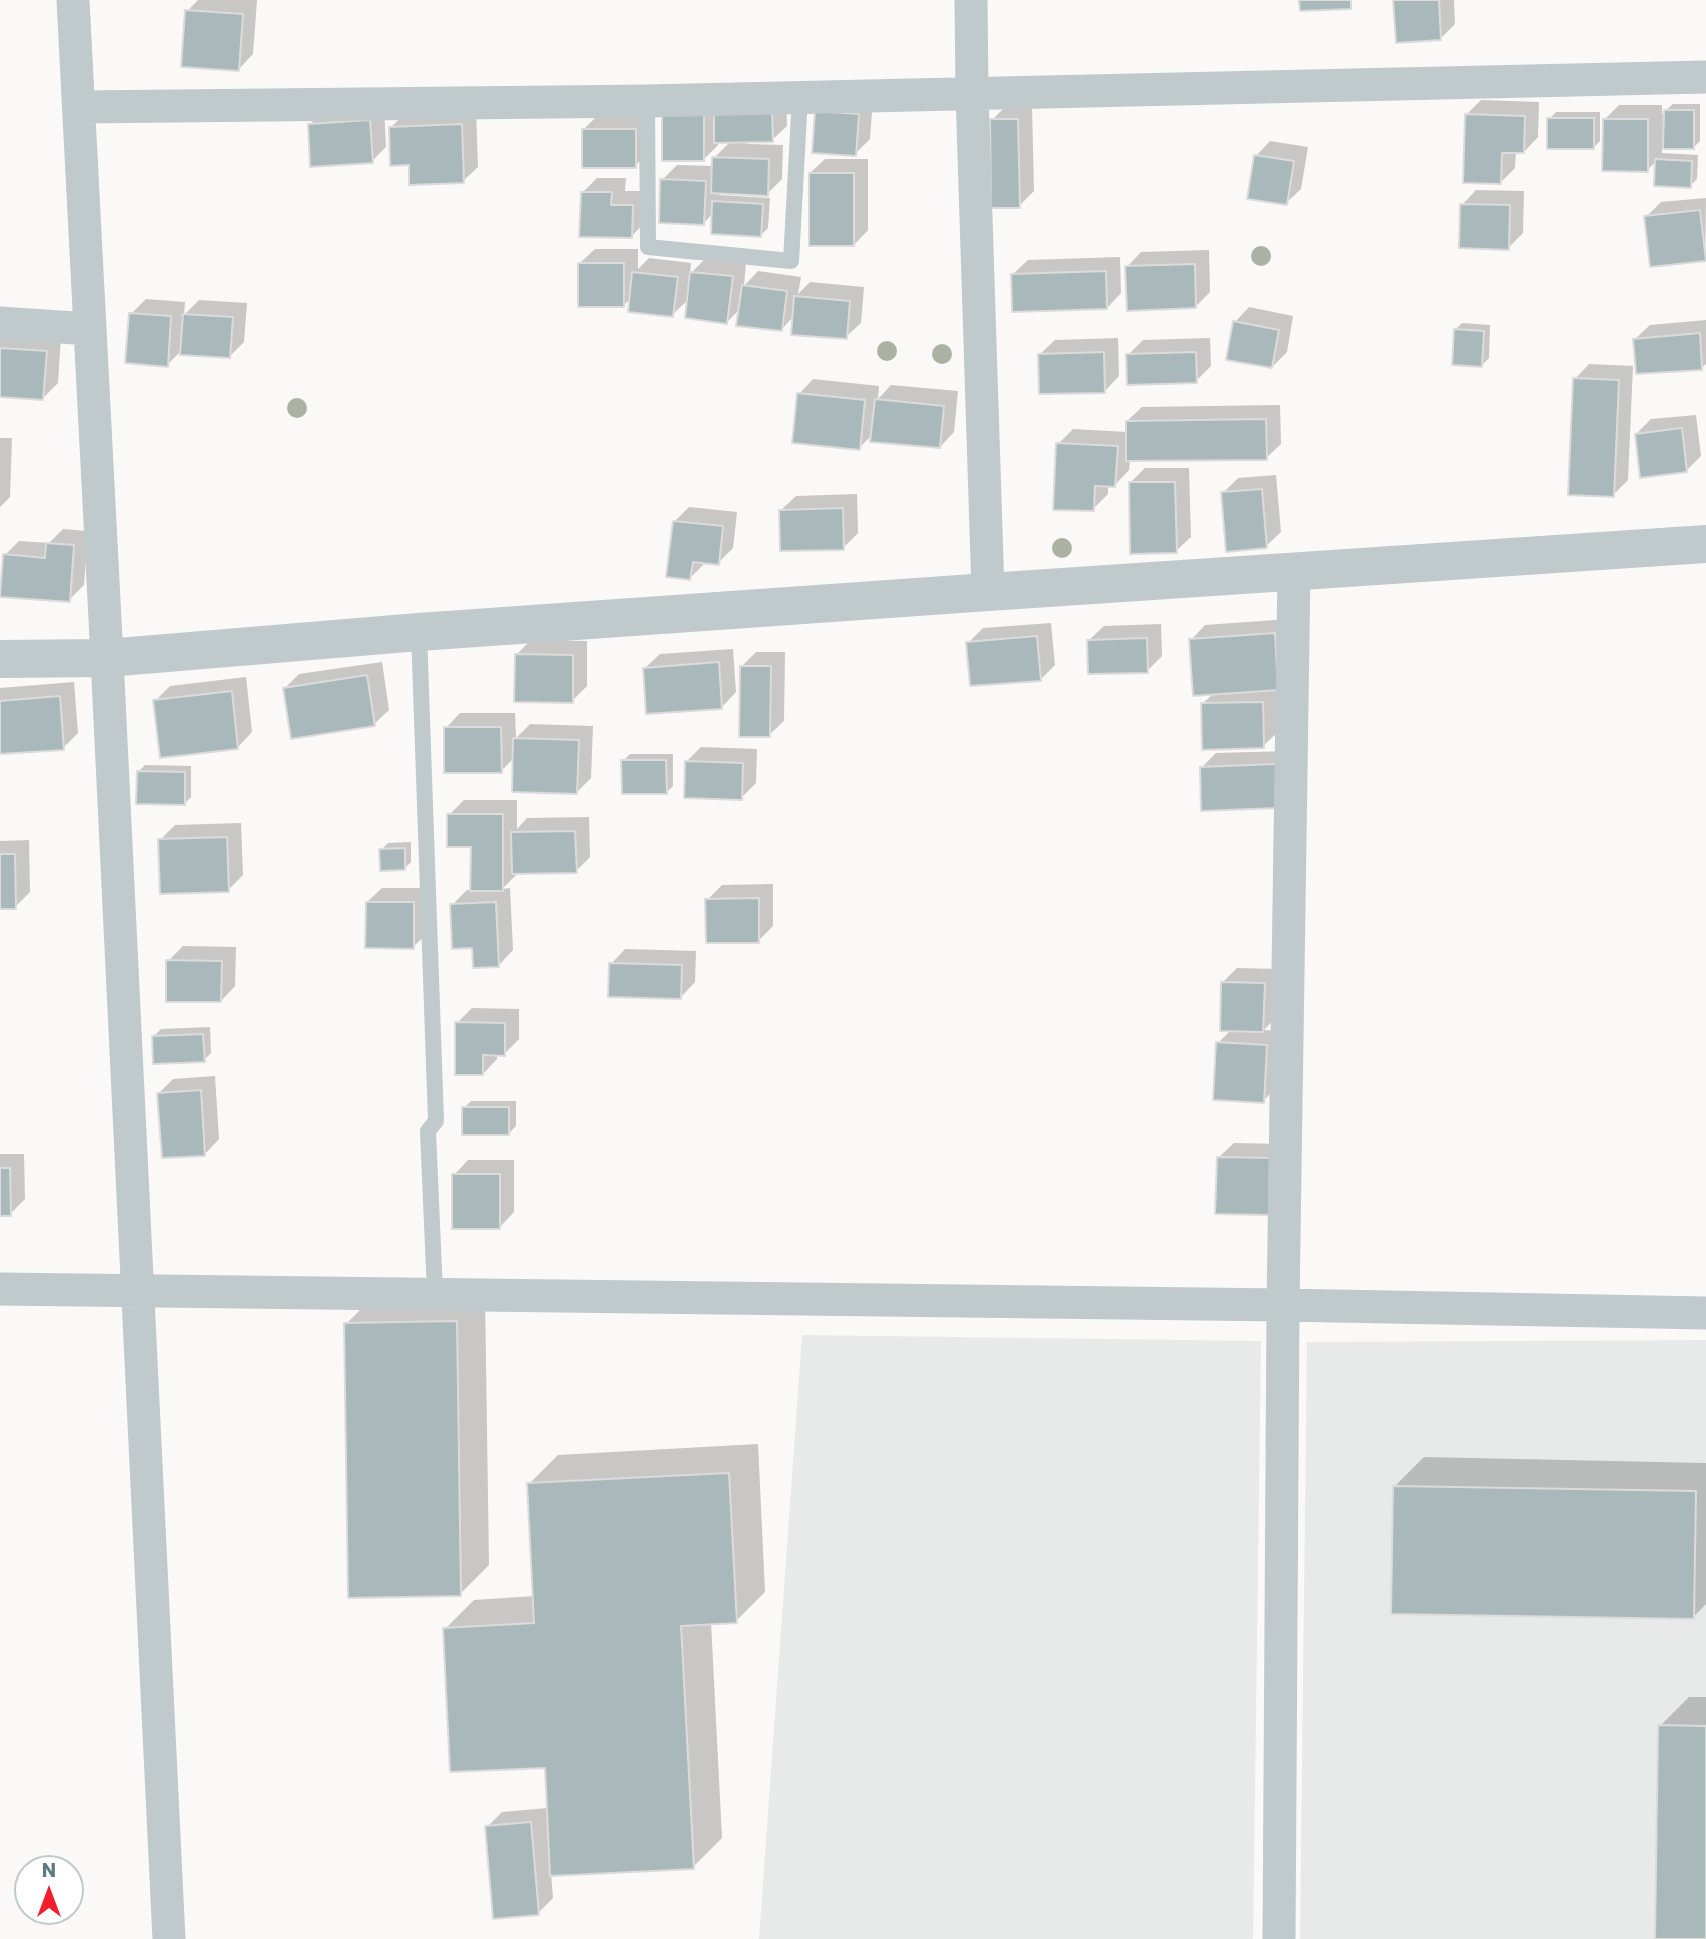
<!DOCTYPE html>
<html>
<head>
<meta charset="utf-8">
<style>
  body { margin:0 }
  #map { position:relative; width:1706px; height:1939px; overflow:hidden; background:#faf9f8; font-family:Poppins,sans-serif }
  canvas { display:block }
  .north { position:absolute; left:14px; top:1855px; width:70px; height:70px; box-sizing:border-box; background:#fff; border:2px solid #bfcacc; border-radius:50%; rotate:0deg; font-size:19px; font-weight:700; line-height:28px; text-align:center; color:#5e7a80 }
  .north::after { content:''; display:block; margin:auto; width:24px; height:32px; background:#f31e2b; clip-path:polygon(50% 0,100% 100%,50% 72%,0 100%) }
</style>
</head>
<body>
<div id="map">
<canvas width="1706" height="1939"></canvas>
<div class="north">N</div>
</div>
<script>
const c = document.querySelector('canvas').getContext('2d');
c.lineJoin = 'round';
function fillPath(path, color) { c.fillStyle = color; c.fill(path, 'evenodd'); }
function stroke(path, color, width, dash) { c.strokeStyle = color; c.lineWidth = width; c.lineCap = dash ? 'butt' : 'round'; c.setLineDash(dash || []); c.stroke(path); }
fillPath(new Path2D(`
  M802,1335L1261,1341L1253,1939H759Z
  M1706,1340V1939H1300L1307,1342Z`), '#e8e9e9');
fillPath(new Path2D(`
  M198,0H257L253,54L239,69L187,11Z
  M1395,0H1454L1455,24L1441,38Z
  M786,96L787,126L772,140L747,141V144L783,145L782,179L767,194L719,192V195L770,198L768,228L761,235L713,213L704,223L662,180L677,165L714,166V158L731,141H718V145L704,159L664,114Z
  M873,100L870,139L855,154L817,112Z
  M1481,100L1539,102L1538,137L1524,152L1516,151L1515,168L1500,183L1466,115Z
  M1673,104H1700V141L1693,148H1662V153L1698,155L1697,179L1690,186L1657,161L1647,170L1604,120L1619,105H1662V114Z
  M1007,105H1032L1034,191L1019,206L992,120Z
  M384,106L386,147L372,161L309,125L324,110Z
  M476,110L478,167L463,181L410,163L391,127L406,113Z
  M1556,112H1600V141L1593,148L1549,119Z
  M598,115H650V151L635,166L584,129Z
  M1270,141L1308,147L1301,189L1286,203L1256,156Z
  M825,159H868V230L854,245L810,173Z
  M597,178H626L625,191H647L646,221L632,236L583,192Z
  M1476,190L1524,191L1523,233L1508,248L1462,205Z
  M1706,198L1705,260L1646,217L1661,202Z
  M595,249H638V269L649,258L691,263L690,274L706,258L746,262L744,286L758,271L801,277L798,294L810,282L864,287L861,323L846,337L794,316L781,330L741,308L727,322L689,299L672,315L631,298L623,306L580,263Z
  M1209,250L1210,292L1196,306L1127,267L1141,252Z
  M1120,257L1121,293L1107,308L1013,274L1028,260Z
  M146,299L185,302L184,315L199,300L247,303L244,342L230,356L182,350L167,365L131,314Z
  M1249,307L1293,316L1287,352L1272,367L1235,322Z
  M1706,320V364L1701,368L1635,339L1650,325Z
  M1462,323L1490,325L1489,358L1482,365L1455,330Z
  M0,333L61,337L58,383L43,398L0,395Z
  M1118,338L1119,376L1105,391L1040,354L1055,340Z
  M1210,338L1211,366L1196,381L1128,355L1143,340Z
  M1589,364L1633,366L1628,480L1613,495L1575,379Z
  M813,379L879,386L878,399L891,385L958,391L954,432L940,447L873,434L859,448L799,394Z
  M1280,405L1281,444L1266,458L1130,460L1129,470L1115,485H1108V494L1093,509L1058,444L1073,429L1127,432V421L1142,407Z
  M1696,415L1701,456L1687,470L1636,434L1651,419Z
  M0,438H12L10,497L0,507Z
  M1145,468H1189L1191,537L1176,551L1130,483Z
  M1276,475L1281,532L1266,546L1223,493L1238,478Z
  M857,494L858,533L843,548L781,510L796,496Z
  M689,507L737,512L733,548L718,563H705L690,578L675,521Z
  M63,529L88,531L84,585L69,600L5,555L19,541L49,543Z
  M1289,619L1278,732L1263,746L1202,704L1214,693L1191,640L1205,625Z
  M1051,623L1055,665L1040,680L968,643L983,628Z
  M1161,624L1162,656L1147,671L1089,640L1104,626Z
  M531,640L587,641V686L572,701L516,655Z
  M733,649L736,692L722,707L645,668L660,654Z
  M756,652H785L784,721L769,735L742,666Z
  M382,662L389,710L374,724L284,689L299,674Z
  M246,677L252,732L238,747L155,701L170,686Z
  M74,682L78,733L63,748L0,752V688Z
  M460,713H515L516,738L530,724L593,726L591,778L576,793L514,758L501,771L446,728Z
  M701,747L757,749L756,783L741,798L686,762Z
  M1290,751L1291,792L1201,768L1216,753Z
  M630,754H673V786L666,793L623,761Z
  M145,765L191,766V797L184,804L138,772Z
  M464,800H517V829L527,818L589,817L590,857L576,871L517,872V874L502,889L510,888L513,950L499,965L474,947L452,905L467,890H472V845L449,815Z
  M241,823L243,875L228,890L160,840L175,825Z
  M29,840L30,892L15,907H0V841Z
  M411,842V862L404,869L381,850L388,843Z
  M773,884V926L758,941L707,900L722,885Z
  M382,888H428V933L413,947L367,902Z
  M183,946L236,947L235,986L221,1001L168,961Z
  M625,949L696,951L695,982L681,997L611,964Z
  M1237,968L1278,969L1277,1016L1264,1030L1281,1031L1278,1086L1263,1101L1218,1043L1231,1030L1223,982Z
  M472,1008L519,1009V1039L504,1054H497V1059L483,1074L457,1023Z
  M210,1027L211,1053L204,1060L154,1036L161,1029Z
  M215,1076L219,1139L205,1154L159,1093L173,1079Z
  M471,1101H516V1126L509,1133L464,1108Z
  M1234,1143L1284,1144L1283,1199L1219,1157Z
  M0,1154H24L25,1199L10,1214H0Z
  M468,1160H514V1212L500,1227L454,1175Z
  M485,1293L489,1565L460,1594L346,1324L375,1295Z
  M758,1444L765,1592L736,1621L711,1622L722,1838L693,1867L551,1874L553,1898L538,1913L487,1827L502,1812L548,1808L546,1766L445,1629L474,1600L535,1596L529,1484L558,1455Z
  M1424,1457L1706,1463V1604L1693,1617L1395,1486Z
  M1689,1697H1706V1939H1657L1660,1726Z`), '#0003');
const building = new Path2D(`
  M1299,0H1351V9L1300,11Z
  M1393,0H1439L1441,40L1396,43Z
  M185,10L243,14L239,71L181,67Z
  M772,110L773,142L714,143V112Z
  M1664,110H1694V149H1663Z
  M815,111L859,114L856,156L812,153Z
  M662,114H704V161H662Z
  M1465,114L1525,116L1524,153H1502L1501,184L1463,183Z
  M1547,118H1594V149H1547Z
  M990,119H1018L1020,208H991Z
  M1603,119H1648V172L1602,171Z
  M370,120L373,163L310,167L308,124Z
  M462,124L464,183L409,185V165L390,166L389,127Z
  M582,129H636V168H582Z
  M1254,155L1294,161L1287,205L1247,199Z
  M712,157L769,159L768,196L711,193Z
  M1655,159L1692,161L1691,188L1654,186Z
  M809,173H854V246H809Z
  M660,179L706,181L704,225L659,223Z
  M581,192H612L611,205H633L632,238L579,237Z
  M712,201L763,204L761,237L711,234Z
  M1460,204L1510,205L1509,250L1459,248Z
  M1700,210L1706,261L1650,267L1644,216Z
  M578,263H624V307H578Z
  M1195,264L1196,308L1127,311L1125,266Z
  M1106,271L1107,309L1012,312L1011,274Z
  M632,272L678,277L673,317L628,312Z
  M690,272L733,276L727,324L685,318Z
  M742,285L787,291L782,331L736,326Z
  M794,296L850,301L847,339L791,335Z
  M129,313L171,316L168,367L125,363Z
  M183,314L233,317L230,358L180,355Z
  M1233,321L1279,330L1272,368L1226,360Z
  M1454,329L1484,331L1482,367L1452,365Z
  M1700,333L1702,370L1636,374L1633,339Z
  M0,348L47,351L43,400L0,397Z
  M1104,352L1105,393L1039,394L1038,354Z
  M1196,352L1197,383L1127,385L1126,354Z
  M1573,378L1619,380L1614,497L1568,495Z
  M797,393L865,400L860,450L792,443Z
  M875,399L944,406L940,448L870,442Z
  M1266,419L1267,460L1126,461V421Z
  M1682,428L1687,472L1640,478L1635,434Z
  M1056,443L1118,446L1115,487L1095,486L1094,511L1053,510Z
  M1129,482H1175L1177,553L1130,554Z
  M1262,489L1267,548L1226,552L1221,492Z
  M843,508L844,550L780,551L779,510Z
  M673,521L723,526L719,565L693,562L690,580L666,577Z
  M46,543L74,545L70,602L0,597L3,554L45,558Z
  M1275,633L1278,690L1193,696L1189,639Z
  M1037,636L1041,681L970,686L966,642Z
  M1147,638L1148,673L1088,674L1087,640Z
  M515,654L573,655V703L514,702Z
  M719,662L722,709L646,714L643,668Z
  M740,666H771L770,737H739Z
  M367,675L375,726L291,739L283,688Z
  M232,691L238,749L160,758L153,700Z
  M60,696L64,750L0,754V701Z
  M1263,702L1264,748L1202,750L1201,703Z
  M444,727H501L502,773H444Z
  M513,738L579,740L577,794L512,792Z
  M621,760H666L667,794H622Z
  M685,761L743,763L742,800L684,798Z
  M1276,764L1277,808L1201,811L1200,767Z
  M137,771L185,772V805L136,804Z
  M447,814H503V891H470L471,847H447Z
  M575,831L577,873L512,874L511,832Z
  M227,837L229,892L160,894L158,839Z
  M405,848V870L380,871L379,849Z
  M0,854H15L16,909H0Z
  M759,898V943H706L705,899Z
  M366,902H414V949L365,948Z
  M496,902L499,967L473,968L472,948L452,949L450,904Z
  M166,960L222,961L221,1002H166Z
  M609,963L682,965L681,999L608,997Z
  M1221,982L1265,983L1263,1032L1220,1031Z
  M455,1022L505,1023V1056L483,1055V1075H455Z
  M203,1034L205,1062L153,1064L152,1036Z
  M1216,1042L1267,1045L1264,1103L1213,1100Z
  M201,1090L205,1156L162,1158L157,1093Z
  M462,1107H509V1135H462Z
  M1217,1157L1270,1158L1269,1215L1215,1214Z
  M0,1168H10L11,1216H0Z
  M452,1174H500V1229H452Z
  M457,1321L461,1596L348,1598L344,1323Z
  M729,1473L737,1623L681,1626L694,1869L550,1876L545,1768L450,1772L443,1628L534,1623L527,1483Z
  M1393,1486L1696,1491L1694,1619L1391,1614Z
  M1658,1725L1706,1726V1939H1655Z
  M531,1822L539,1915L493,1919L485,1826Z`);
fillPath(building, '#a9b8bb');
stroke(building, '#dcdbda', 2);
stroke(new Path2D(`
  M647,101L648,247L791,261L800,97
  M419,632L436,1121L428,1131L435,1293`), '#c0c9cb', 16);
stroke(new Path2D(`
  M73,0L107,658L169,1939
  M971,0L972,93L988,592
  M79,107L647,101L1706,77
  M0,323L90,329
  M0,1289L1283,1305L1706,1313
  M1279,1939L1283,1305L1294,571`), '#c0c9cb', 33);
stroke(new Path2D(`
  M0,659L107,658L419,632L988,592L1706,544`), '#c0c9cb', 38);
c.fillStyle = '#abb2a3';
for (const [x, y] of [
  [1261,256],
  [887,351],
  [942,354],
  [297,408],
  [1062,548]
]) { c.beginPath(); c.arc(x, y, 10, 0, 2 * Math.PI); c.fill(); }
</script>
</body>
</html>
